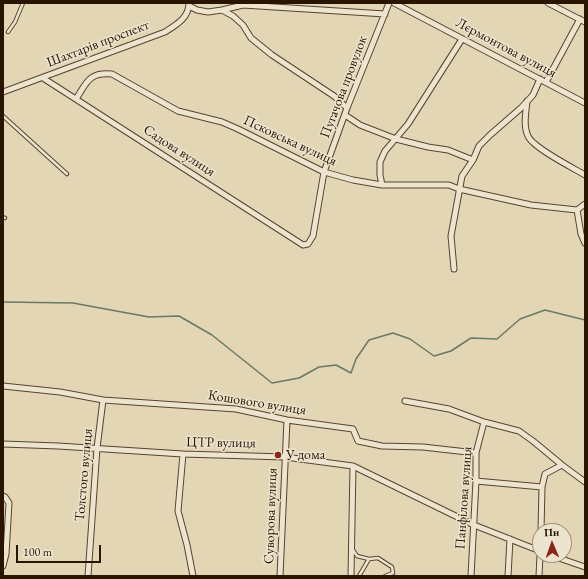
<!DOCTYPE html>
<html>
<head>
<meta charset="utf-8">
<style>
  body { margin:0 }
  #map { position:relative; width:588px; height:579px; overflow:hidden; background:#e3d6b5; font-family:"EB Garamond",serif }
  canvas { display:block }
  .frame { position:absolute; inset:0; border:4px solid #291400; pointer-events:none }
  .north { position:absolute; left:532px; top:523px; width:40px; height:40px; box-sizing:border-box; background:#ede4cf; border:1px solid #9f917c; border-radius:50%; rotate:358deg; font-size:11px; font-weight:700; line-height:16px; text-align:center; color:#291400 }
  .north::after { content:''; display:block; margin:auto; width:14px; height:18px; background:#8f2418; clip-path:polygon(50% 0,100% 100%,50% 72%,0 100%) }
  .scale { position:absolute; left:16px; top:545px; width:85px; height:18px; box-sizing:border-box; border:2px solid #291400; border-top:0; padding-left:5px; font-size:12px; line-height:14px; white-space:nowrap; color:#291400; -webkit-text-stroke:3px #ede4cf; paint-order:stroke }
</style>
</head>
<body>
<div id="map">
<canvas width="588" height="579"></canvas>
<div class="frame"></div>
<div class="north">Пн</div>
<div class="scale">100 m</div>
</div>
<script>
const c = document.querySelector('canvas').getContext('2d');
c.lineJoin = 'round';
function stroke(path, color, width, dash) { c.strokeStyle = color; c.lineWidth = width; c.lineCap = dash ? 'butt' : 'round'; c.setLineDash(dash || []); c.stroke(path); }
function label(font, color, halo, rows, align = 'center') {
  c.font = font + ' "EB Garamond",serif'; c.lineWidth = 3; c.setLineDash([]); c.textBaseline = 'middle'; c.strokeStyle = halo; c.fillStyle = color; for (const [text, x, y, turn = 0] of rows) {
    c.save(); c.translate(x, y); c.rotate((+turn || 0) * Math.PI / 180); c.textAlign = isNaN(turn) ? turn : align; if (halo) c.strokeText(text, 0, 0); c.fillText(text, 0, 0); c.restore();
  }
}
stroke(new Path2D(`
  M3,302L73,303L149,317L179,316L212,335L272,383L299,378L319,367L336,365L351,373L356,359L369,340L393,333L410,339L434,356L451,351L471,338L497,339L520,319L545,310L585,320`), '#6a7865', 1.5);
const service = new Path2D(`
  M8,32L15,22L23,3
  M3,116L67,174
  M3,217L5,218
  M353,550L357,556L369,559
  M359,576L369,559L378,558L392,567L393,573L385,576`);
const minor = new Path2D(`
  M394,3L585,103
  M548,3L585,22
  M189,6L197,10L208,12L222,10L233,16L243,25L251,38L272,55L334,96L347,108
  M222,10L243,5L385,14
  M43,78L303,245L308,244L313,236L324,172L347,108L389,3
  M546,82L580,19
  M3,92L165,32C176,25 189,18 189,3
  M76,99C87,82 89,72 112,74L178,111L222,122L238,129L324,172L353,180L382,185H449L459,189L531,205L577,210L585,204
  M527,101C526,112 523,126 528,136C532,147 573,168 585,175
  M345,115L360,125L396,139L428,147L448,150L473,160
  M382,185L380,175V162L385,151L408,124L462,39
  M577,210L581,234L585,243
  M454,269L451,236L462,176L473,160L479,146L490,135L521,108L533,95L540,79
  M3,386L60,392L103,400L236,409L287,420L353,429L358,441L382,446L423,447L476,453
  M405,401L449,409L484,422L519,431L533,441L562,465L585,482
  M3,444L58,446L183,454L285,457L353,466L474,525L540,551
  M183,454L178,511L187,545L193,576
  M476,481L542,487
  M3,496L5,497L9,503L6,554L3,566
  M541,531L542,487L545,474L562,465
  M550,555L585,567
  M88,576L97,448L103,400
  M280,576L287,420
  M351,576L353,466
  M471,576L476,481V453L484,422
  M508,576L510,539
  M539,576L540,555`);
stroke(service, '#58442d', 4.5);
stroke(minor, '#58442d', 7);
stroke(service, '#ede4cf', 2.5);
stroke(minor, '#ede4cf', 5);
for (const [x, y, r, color] of [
  [278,455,4,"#8f2418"]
]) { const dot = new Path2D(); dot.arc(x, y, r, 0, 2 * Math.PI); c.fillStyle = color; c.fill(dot); stroke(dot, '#ede4cf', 1.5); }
label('14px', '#291400', '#ede4cf', [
  ["Шахтарів проспект",98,44,-21],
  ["Лєрмонтова вулиця",506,48,28],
  ["Пугачова провулок",344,87,-69],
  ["Псковська вулиця",290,141,25],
  ["Садова вулиця",179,151,33],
  ["Кошового вулиця",257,403,9],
  ["ЦТР вулиця",221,443,1],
  ["Толстого вулиця",84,475,-85],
  ["Панфілова вулиця",464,498,-86],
  ["Суворова вулиця",271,516,-88]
]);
label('14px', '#291400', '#ede4cf', [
  ["У дома",286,455]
], 'left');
</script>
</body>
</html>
